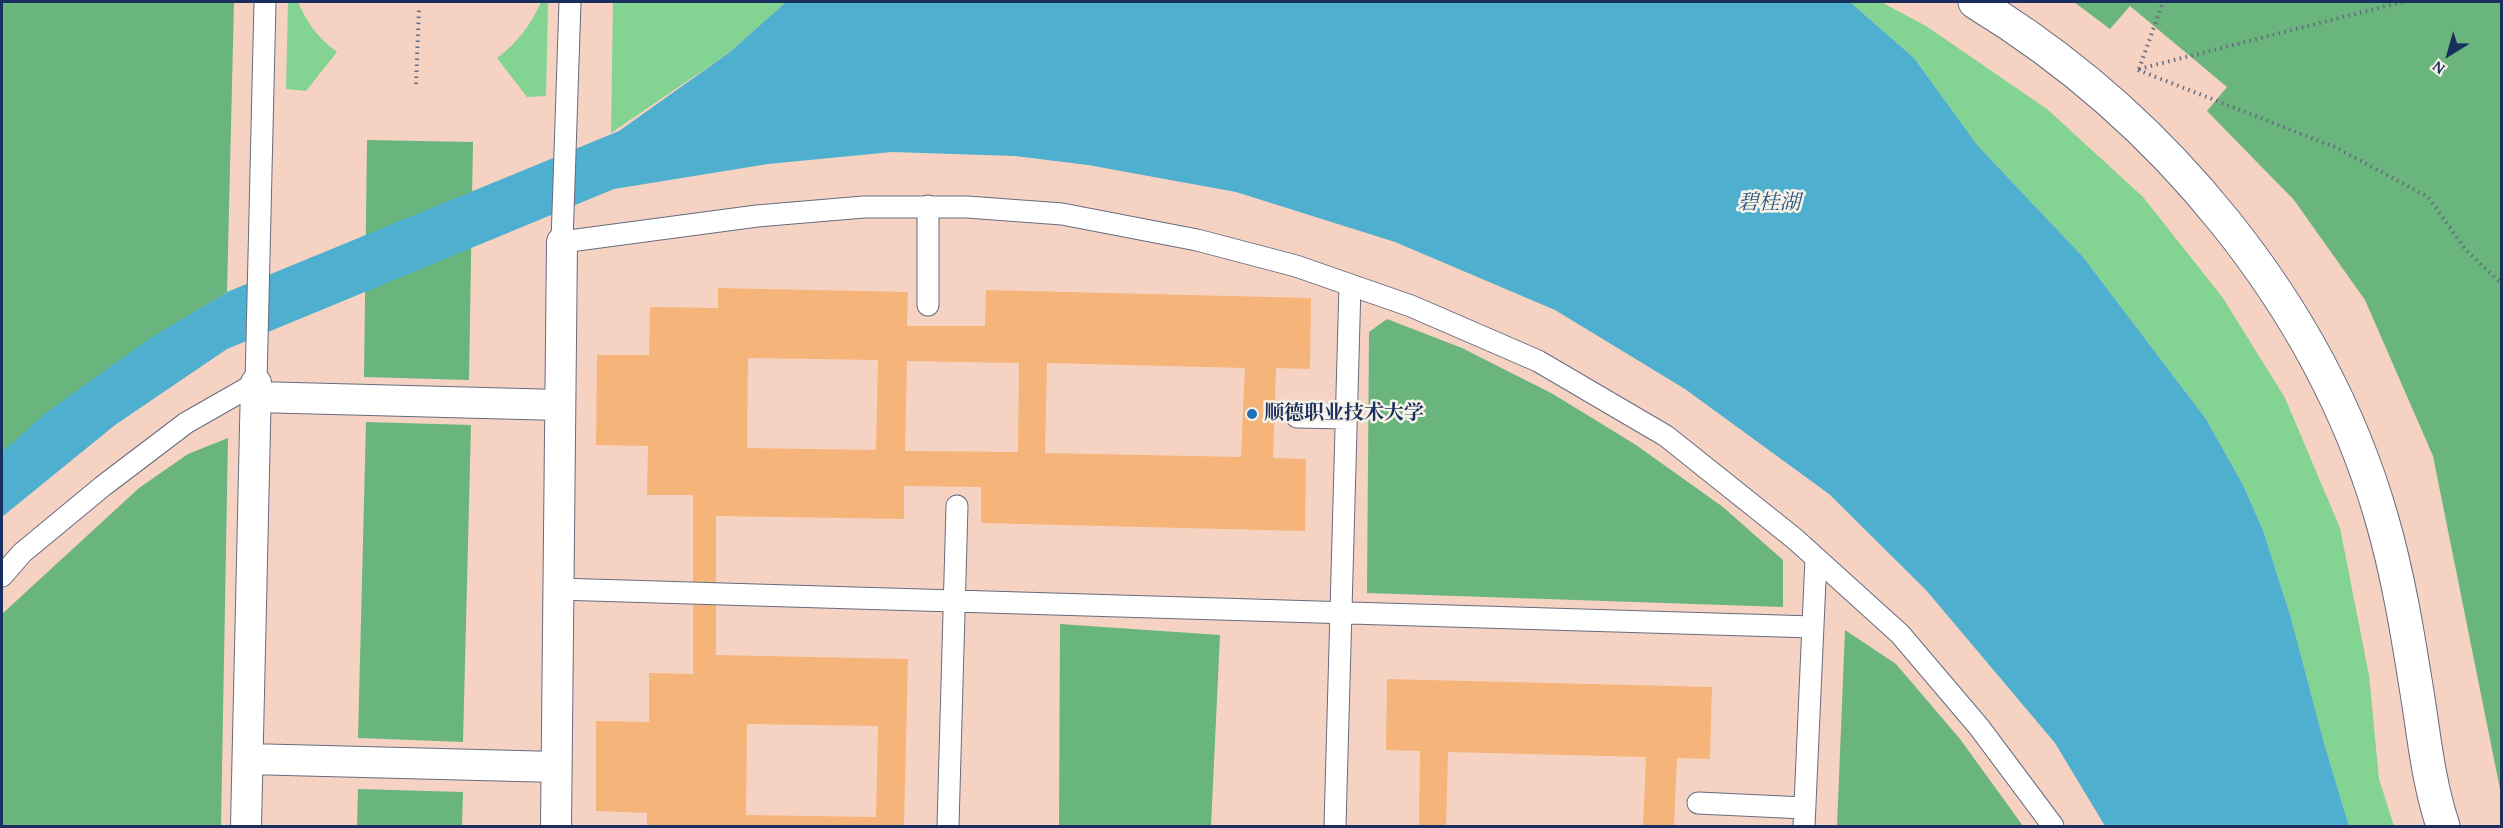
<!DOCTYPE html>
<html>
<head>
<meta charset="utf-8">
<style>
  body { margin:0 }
  #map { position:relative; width:2503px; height:828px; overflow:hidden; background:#f1debf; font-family:"Gentium Book Plus",serif }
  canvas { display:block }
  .frame { position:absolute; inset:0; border:3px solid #1b2f5e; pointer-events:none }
  .north { position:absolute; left:2419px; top:24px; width:60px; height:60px; -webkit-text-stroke:4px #f7f3e8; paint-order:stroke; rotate:217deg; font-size:16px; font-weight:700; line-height:24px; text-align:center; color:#1b2f5e }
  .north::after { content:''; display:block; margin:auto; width:21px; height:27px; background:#1b2f5e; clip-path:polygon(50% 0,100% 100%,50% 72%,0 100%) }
</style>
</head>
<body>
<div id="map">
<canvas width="2503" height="828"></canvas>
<div class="frame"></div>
<div class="north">N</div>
</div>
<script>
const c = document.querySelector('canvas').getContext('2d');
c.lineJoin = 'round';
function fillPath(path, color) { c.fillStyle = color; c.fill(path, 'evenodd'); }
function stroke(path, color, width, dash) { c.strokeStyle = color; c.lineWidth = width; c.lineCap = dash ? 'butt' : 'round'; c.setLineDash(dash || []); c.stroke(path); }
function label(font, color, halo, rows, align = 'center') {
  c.font = font + ' "Gentium Book Plus","Noto Serif SC",serif'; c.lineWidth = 5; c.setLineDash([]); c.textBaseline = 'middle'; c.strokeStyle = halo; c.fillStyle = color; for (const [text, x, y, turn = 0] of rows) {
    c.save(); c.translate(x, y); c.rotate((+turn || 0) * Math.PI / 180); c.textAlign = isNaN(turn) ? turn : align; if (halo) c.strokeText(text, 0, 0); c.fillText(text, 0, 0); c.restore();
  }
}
fillPath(new Path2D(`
  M2,2H2501V826H2Z`), '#f6d2c3');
fillPath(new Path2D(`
  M288,2H298C307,23 318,38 337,52L306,91L286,89Z
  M541,2H548L546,96L527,97L497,58C518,42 530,26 541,2Z
  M613,2H786L730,52L611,133Z
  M1850,2H1881L1926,26L2047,109L2143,197L2223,298L2285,398L2340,528L2369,675L2379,779L2394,826H2349L2324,743L2291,618L2263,530L2243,485L2206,419L2083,257L1978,146L1914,58Z`), '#83d393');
fillPath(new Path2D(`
  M2,2H234L227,292C148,340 72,391 2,452Z
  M2074,2H2501V794L2433,456L2365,300L2294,200L2207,111L2227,87L2130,6L2110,29Z
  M367,140L473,142L469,380L364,377Z
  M1387,319L1462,348L1553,394L1636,445L1723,507L1783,560V607L1367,593L1369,332Z
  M366,422L471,425L463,742L358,738Z
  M228,438L221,826H2V614L139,488L188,454Z
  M1060,624L1220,635L1211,826H1059Z
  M1845,630L1896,664L1960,739L2023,826H1837Z
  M358,789L463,792L462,826H357Z`), '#6ab57d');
fillPath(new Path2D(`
  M786,2H1850L1914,58L1978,146L2083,257L2206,419L2243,485L2263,530L2291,618L2324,743L2349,826H2105L2055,743L1926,590L1829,494L1685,389L1555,310L1395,242L1236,192L1088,165L1015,156L892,152L768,164L614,189L227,349L115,425L2,517V452L47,412L149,339L227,292L619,131L730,52Z`), '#4fafce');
fillPath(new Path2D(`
  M718,288L908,292L907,326H985L986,290L1311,298L1310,369L1276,368L1273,458L1306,459L1305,531L981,523V487L904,486V519L716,516V655L908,659L904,826H647V813L596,811V721L649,722V673L693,674V495H647L648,446L596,445L597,355H649L650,307L718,308ZM748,358L878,360L876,450L747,448ZM907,361L1019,363L1018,452L905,451ZM1047,363L1245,368L1241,457L1045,453ZM747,724L878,726L876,817L746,815Z
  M1387,679L1712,687L1710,759L1677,758L1674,826H1643L1646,757L1448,752L1446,826H1419L1420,751L1386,750Z`), '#f5b57a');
const service = new Path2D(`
  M570,2L562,242L757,216L864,207H967L1062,214L1197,240L1296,266L1411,306L1538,361L1666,436L1795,539L1900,634L1979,727L2053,826
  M928,305V206
  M1297,417L1347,418
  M2,576L22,553L103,486L186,423L256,383L265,2
  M558,589L1813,627
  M1698,803L1804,808
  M948,826L957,506
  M1335,826L1350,285
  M1804,826L1816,558`);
const pedestrian = new Path2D(`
  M256,397L560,405
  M248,759L556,767
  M246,826L256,383
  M556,826L562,242`);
const minor = new Path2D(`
  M1975,2C2162,116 2319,303 2381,516C2399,577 2409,642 2419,705C2425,746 2430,787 2443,826`);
stroke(service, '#666c80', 23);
stroke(pedestrian, '#666c80', 32);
stroke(minor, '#666c80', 35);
stroke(new Path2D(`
  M2139,69L2402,2
  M2139,69L2163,2
  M2138,70L2337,148L2428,197L2466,250L2502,284
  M416,84L419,9`), '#666c80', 4, [1.5, 4.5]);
stroke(service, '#fff', 21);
stroke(pedestrian, '#fff', 30);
stroke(minor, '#fff', 33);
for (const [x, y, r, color] of [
  [1252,414,6,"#1f6fb2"]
]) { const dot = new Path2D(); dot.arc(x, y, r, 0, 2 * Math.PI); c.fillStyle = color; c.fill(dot); stroke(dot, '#f7f3e8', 2); }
label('bold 20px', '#1b2f5e', '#f7f3e8', [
  ["顺德职业技术大学",1264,414]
], 'left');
label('italic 21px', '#2b5580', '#f7f3e8', [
  ["碧桂湖",1769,204]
]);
</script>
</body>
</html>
